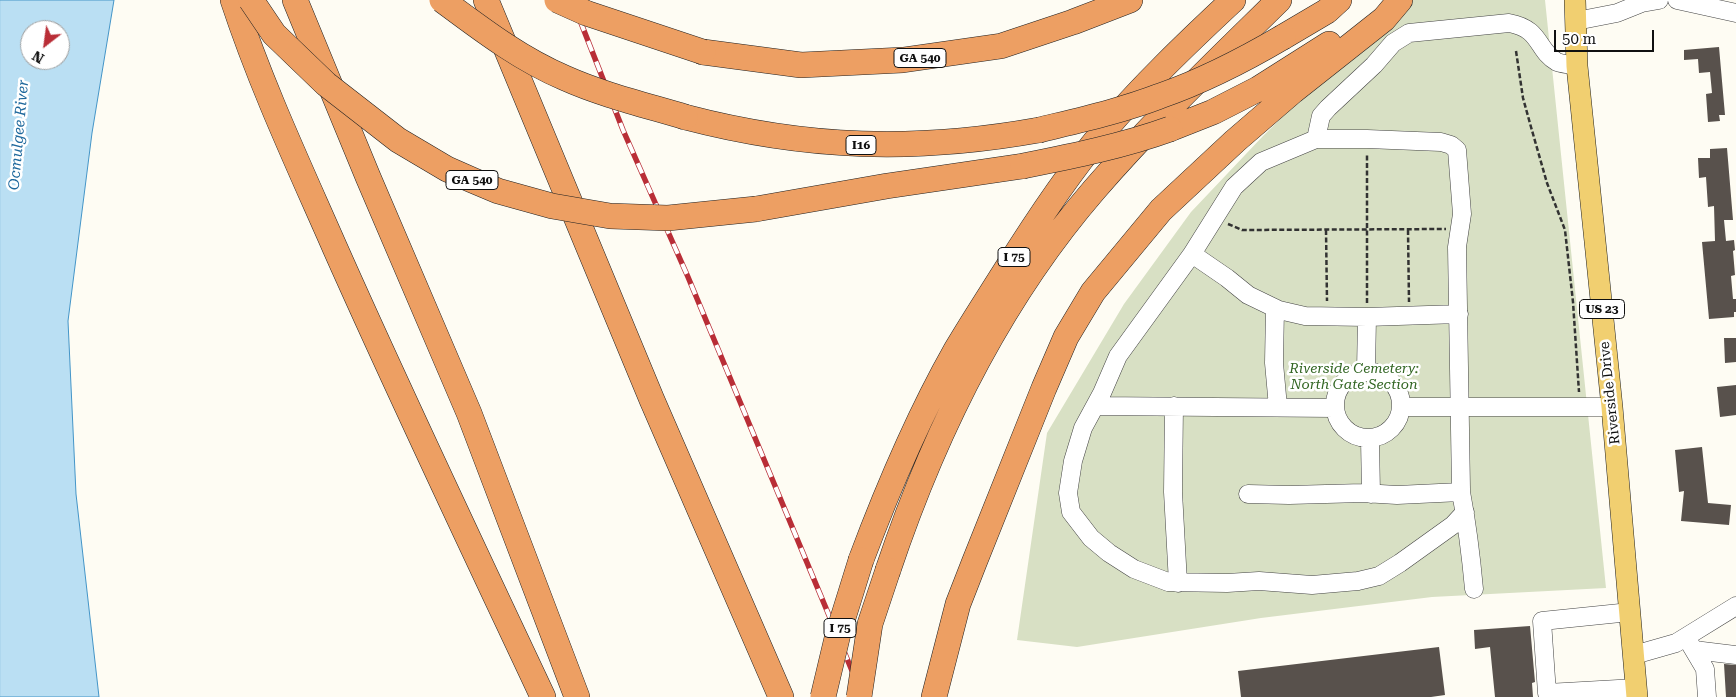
<!DOCTYPE html>
<html>
<head>
<meta charset="utf-8">
<style>
  body { margin:0 }
  #map { position:relative; width:1736px; height:697px; overflow:hidden; background:#fefcf3; font-family:"Roboto Serif",serif }
  canvas { display:block }
  .north { position:absolute; left:20px; top:20px; width:50px; height:50px; box-sizing:border-box; background:#fff; border:1px solid #9f9f9f; border-radius:50%; rotate:210deg; font-size:14px; font-weight:700; line-height:20px; text-align:center; color:#101010 }
  .north::after { content:''; display:block; margin:auto; width:18px; height:22px; background:#b92e37; clip-path:polygon(50% 0,100% 100%,50% 72%,0 100%) }
  .scale { position:absolute; left:1554px; top:30px; width:100px; height:22px; box-sizing:border-box; border:2px solid #101010; border-top:0; padding-left:6px; font-size:15px; line-height:18px; white-space:nowrap; color:#101010; -webkit-text-stroke:4px #fff; paint-order:stroke }
</style>
</head>
<body>
<div id="map">
<canvas width="1736" height="697"></canvas>
<div class="north">N</div>
<div class="scale">50 m</div>
</div>
<script>
const c = document.querySelector('canvas').getContext('2d');
c.lineJoin = 'round';
function fillPath(path, color) { c.fillStyle = color; c.fill(path, 'evenodd'); }
function stroke(path, color, width, dash) { c.strokeStyle = color; c.lineWidth = width; c.lineCap = dash ? 'butt' : 'round'; c.setLineDash(dash || []); c.stroke(path); }
function label(font, color, halo, rows, align = 'center') {
  c.font = font + ' "Roboto Serif",serif'; c.lineWidth = 5; c.setLineDash([]); c.textBaseline = 'middle'; c.strokeStyle = halo; c.fillStyle = color; for (const [text, x, y, turn = 0] of rows) {
    c.save(); c.translate(x, y); c.rotate((+turn || 0) * Math.PI / 180); c.textAlign = isNaN(turn) ? turn : align; if (halo) c.strokeText(text, 0, 0); c.fillText(text, 0, 0); c.restore();
  }
}
fillPath(new Path2D(`
  M1401,0H1545L1606,588L1432,597L1261,618L1077,647L1017,640L1047,433L1124,304L1191,212L1263,136Z`), '#d8e0c4');
const water = new Path2D(`
  M0,0H114L92,133L68,321L76,494L99,697H0ZM30,30H60V60H30Z`);
fillPath(water, '#badff3');
stroke(water, '#4495c7', 1);
fillPath(new Path2D(`
  M1719,47L1725,115H1719L1720,121L1708,122L1706,94L1712,93L1710,72L1699,73L1698,59L1684,60V50Z
  M1727,148L1733,220H1724L1726,241L1734,240L1735,250L1733,251L1735,275L1731,276L1733,299H1736V312H1734V317L1709,319L1702,242L1715,241L1714,206L1708,207L1706,177L1699,178L1698,158H1710V149Z
  M1724,338H1736V362L1725,363Z
  M1736,385V415L1720,417L1717,387Z
  M1702,447L1708,503L1731,505L1729,525L1681,521L1684,491L1679,492L1675,450Z
  M1530,626L1535,682L1532,683L1533,697H1495L1490,647L1475,649L1474,630Z
  M1439,647L1445,695L1431,697H1241L1238,671Z
  M1724,664L1736,665V697H1726Z`), '#58514c');
const minor = new Path2D(`
  M1677,0L1736,13
  M1576,21L1617,13L1642,3L1659,0
  M1316,139L1321,116L1328,108L1374,65L1393,43L1409,33L1509,23C1542,29 1536,50 1557,62C1563,64 1571,65 1577,66
  M1192,254L1227,278L1248,295L1279,310L1305,316L1367,317L1459,314
  M1275,308L1274,363L1278,407
  M1366,371L1367,317
  M1335 405a33 33 0 1 1 66 0a33 33 0 1 1-66 0Z
  M1095,406L1335,408
  M1174,406L1173,492L1178,583
  M1402,407H1612
  M1370,439L1371,494
  M1248,494L1289,495L1363,493L1397,495L1461,492
  M1465,512L1453,525L1400,563L1379,576L1358,581L1312,585L1259,581L1227,583L1168,582L1134,569L1109,553L1091,538L1071,512L1068,493L1073,461L1083,428L1102,393L1118,356L1192,254L1234,187L1261,162L1316,139H1367L1441,142L1451,145L1457,150L1462,214L1457,247L1461,489V492C1467,524 1471,556 1474,589
  M1630,612L1542,621L1547,693L1636,688
  M1686,637L1705,669L1707,697
  M1694,650L1736,655
  M1634,655L1676,643L1736,606`);
const major = new Path2D(`
  M1575,0L1577,66L1612,407L1637,697`);
const highway = new Path2D(`
  M233,0C261,85 299,166 335,248C402,399 473,548 543,697
  M295,0L368,177L469,413L577,697
  M486,0L652,400L781,697
  M1283,37L1327,11L1339,0
  M703,52L801,65L903,60L1001,46L1073,22L1130,0
  M685,117C807,149 916,152 1039,130
  M1170,129L1213,112L1258,89L1329,44
  M756,209L887,186L1023,166
  M861,560C888,488 918,417 956,350C972,323 989,297 1006,270C1036,222 1067,175 1103,132C1143,85 1188,42 1233,0
  M888,570C934,433 999,300 1094,190C1152,123 1216,62 1279,0
  M934,697L958,604L974,563L1044,388L1066,337L1093,292L1161,210L1235,141L1293,91L1384,19L1400,0`);
stroke(minor, '#434343', 19);
stroke(major, '#212121', 22);
stroke(highway, '#212121', 26);
stroke(new Path2D(`
  M1516,51L1523,98L1531,127L1547,183L1565,230L1573,302L1579,392
  M1228,224L1242,230L1446,229
  M1326,230L1327,301
  M1408,230L1409,302
  M1367,303V154`), '#323232', 2.5, [5, 2.5]);
stroke(minor, '#fff', 18);
stroke(major, '#f1cf70', 21);
stroke(highway, '#ed9f63', 25);
const rail = new Path2D(`
  M572,0L623,130L688,277L863,697`);
stroke(rail, '#b92e37', 5.5);
stroke(rail, '#fff', 4, [11]);
const highwayBridge = new Path2D(`
  M251,0L274,34L326,84L398,140L447,169L472,180L498,191L552,206L610,216L668,218L756,209
  M442,0C481,29 520,59 565,78C603,95 645,105 685,117
  M557,0L586,13L703,52
  M1039,130C1080,120 1121,111 1160,96C1203,81 1244,60 1283,37
  M1023,166C1073,156 1123,146 1170,129
  M823,697L838,634L861,560
  M859,697L870,624L888,570`);
stroke(highwayBridge, '#212121', 26, []);
stroke(highwayBridge, '#ed9f63', 25);
for (const [x, y, w] of [
  [920,58,52],
  [861,145,30],
  [472,180,52],
  [1014,257,32],
  [1602,309,45],
  [840,628,32]
]) { const box = new Path2D(); box.roundRect(x - w / 2, y - 9.5, w, 19, 4); c.fillStyle = '#fff'; c.fill(box); stroke(box, '#101010', 1); }
label('bold 12px', '#101010', null, [
  ["GA 540",920,58],
  ["I16",861,145],
  ["GA 540",472,180],
  ["I 75",1014,257],
  ["US 23",1602,309],
  ["I 75",840,628]
]);
label('italic 14px', '#316522', '#fff', [
  ["Riverside Cemetery:",1354,369],
  ["North Gate Section",1354,385]
]);
label('14px', '#101010', '#fff', [
  ["Riverside Drive",1610,393,-96]
]);
label('italic 15px', '#1e689c', '#fff', [
  ["Ocmulgee River",19,135,-85]
]);
</script>
</body>
</html>
